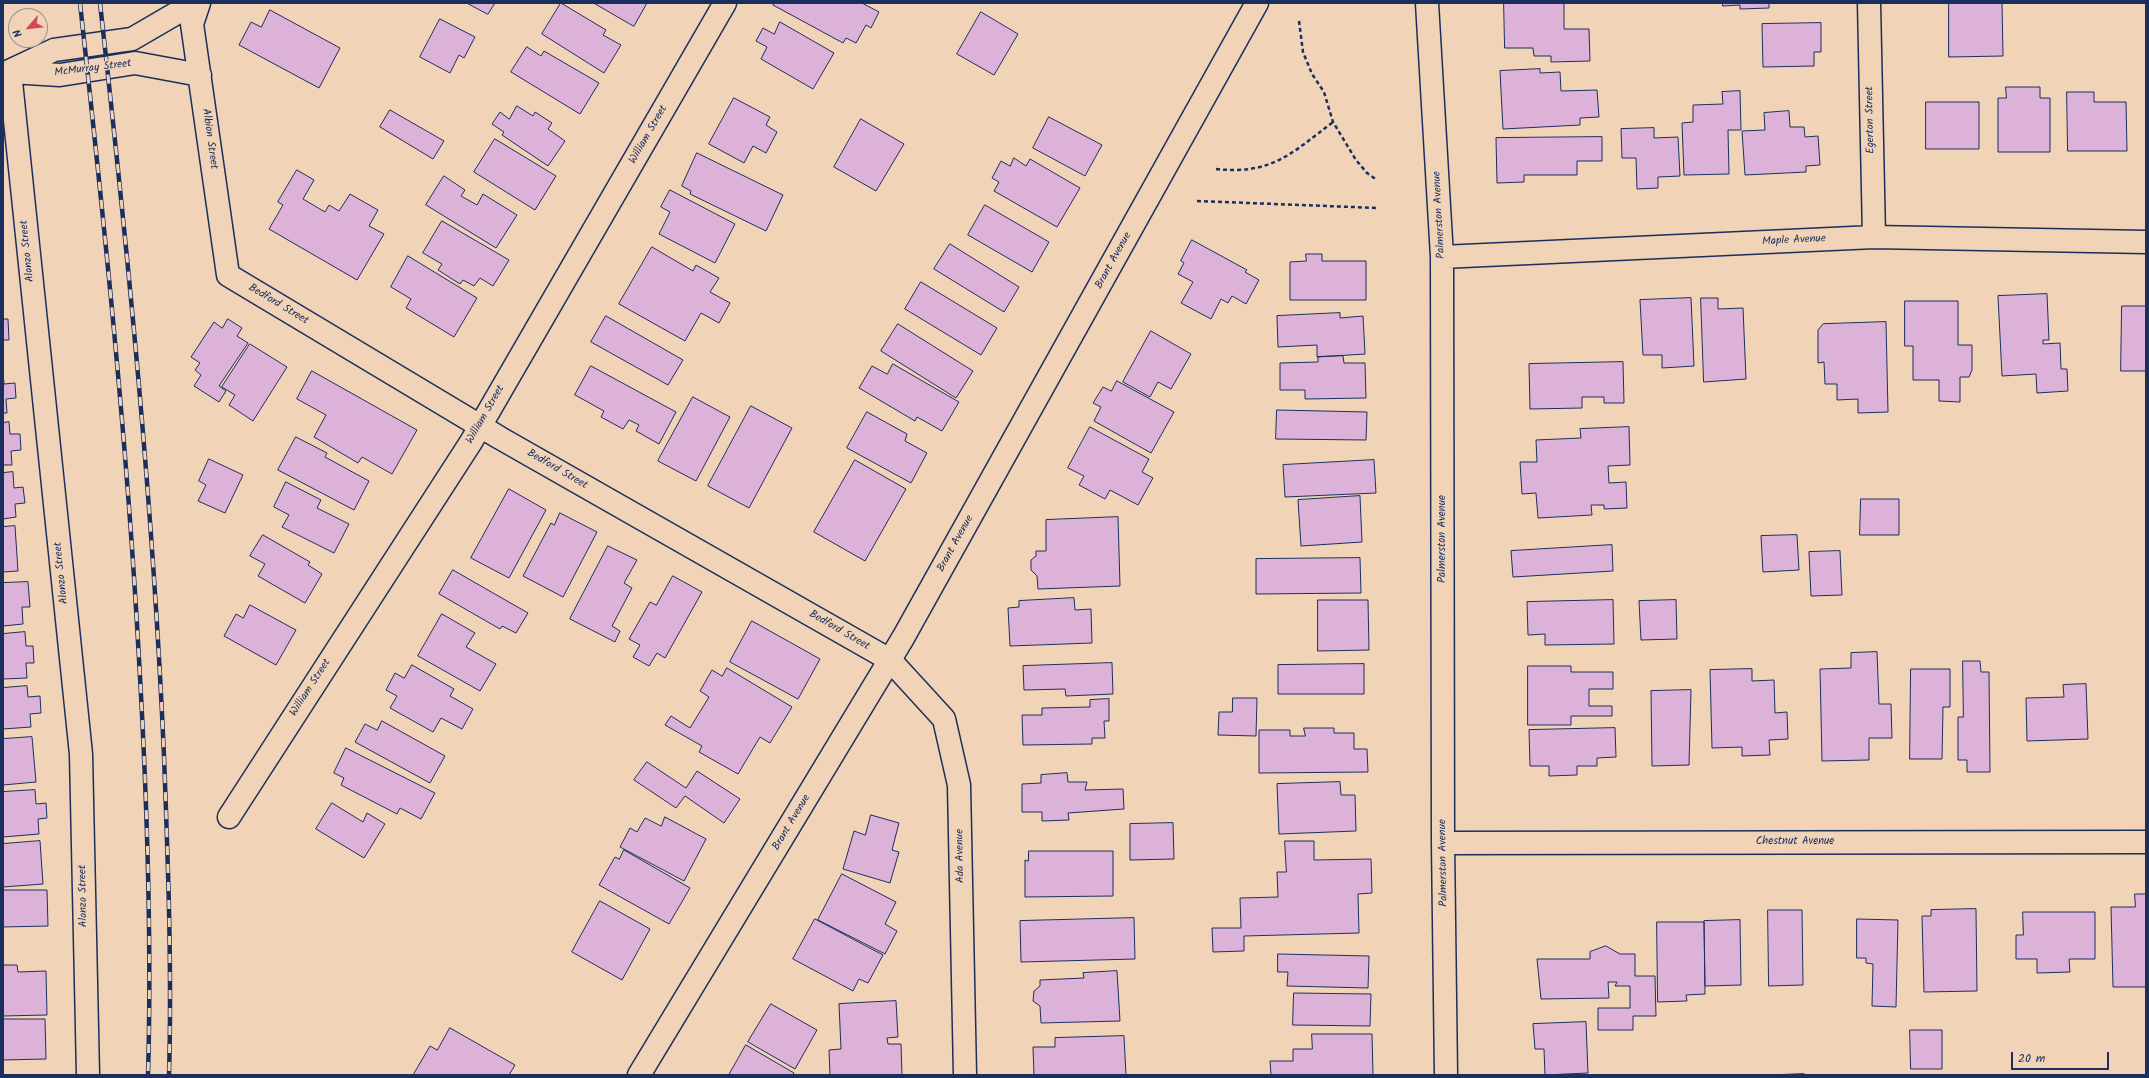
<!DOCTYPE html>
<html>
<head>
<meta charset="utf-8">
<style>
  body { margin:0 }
  #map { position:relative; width:2149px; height:1078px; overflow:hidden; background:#f1d3b7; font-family:Kalam,sans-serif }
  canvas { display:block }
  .frame { position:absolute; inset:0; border:4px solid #1b2f5e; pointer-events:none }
  .north { position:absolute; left:8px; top:8px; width:40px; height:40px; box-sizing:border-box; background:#f1d3b7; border:1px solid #9b9193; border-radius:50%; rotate:242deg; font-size:11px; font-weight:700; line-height:16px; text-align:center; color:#1b2f5e }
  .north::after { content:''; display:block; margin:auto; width:14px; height:18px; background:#d1495b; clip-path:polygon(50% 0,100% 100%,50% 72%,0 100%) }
  .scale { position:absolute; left:2011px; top:1052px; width:98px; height:18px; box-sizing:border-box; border:2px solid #1b2f5e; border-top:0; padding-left:5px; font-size:12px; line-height:14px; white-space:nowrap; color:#1b2f5e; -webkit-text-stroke:3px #f1d3b7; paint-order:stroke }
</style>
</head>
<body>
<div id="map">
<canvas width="2149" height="1078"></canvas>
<div class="frame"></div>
<div class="north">N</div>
<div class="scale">20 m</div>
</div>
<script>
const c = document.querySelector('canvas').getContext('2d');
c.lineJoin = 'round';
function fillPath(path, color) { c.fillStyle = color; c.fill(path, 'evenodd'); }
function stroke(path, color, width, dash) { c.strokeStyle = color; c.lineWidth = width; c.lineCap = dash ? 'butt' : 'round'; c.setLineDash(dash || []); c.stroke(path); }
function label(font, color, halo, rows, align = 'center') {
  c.font = font + ' Kalam,sans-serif'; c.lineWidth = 3; c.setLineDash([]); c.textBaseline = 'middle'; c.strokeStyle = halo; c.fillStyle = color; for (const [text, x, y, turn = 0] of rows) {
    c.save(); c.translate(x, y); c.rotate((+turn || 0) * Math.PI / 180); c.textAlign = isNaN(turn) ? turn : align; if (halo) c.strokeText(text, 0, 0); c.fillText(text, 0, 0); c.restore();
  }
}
const building = new Path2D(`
  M467,3H495L488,14Z
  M561,3L606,30L603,35L621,45L604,73L542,34Z
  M594,3H647L634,26Z
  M775,3H862L879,12L871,28L866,25L856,43L846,38L843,43L773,5Z
  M1504,3H1564V29H1589L1590,61L1551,62V56H1534L1533,48H1505Z
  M1723,3H1769V8L1740,9V5L1723,6Z
  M1949,3H2002L2003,56L1949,57Z
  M270,10L340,48L319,88L239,45L251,22L261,27Z
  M981,12L1018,34L994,75L957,54Z
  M440,19L475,37L464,58L459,55L450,73L420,57Z
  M780,22L834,53L813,89L761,59L767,47L756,41L763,28L774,34Z
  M1821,23V52H1814V66L1763,67L1762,24Z
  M527,47L541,56L544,51L599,83L580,114L511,72Z
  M1540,69V73L1560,72L1561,91L1597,90L1599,117L1580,118V125L1503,129L1500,71Z
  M2006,87H2040V98H2050V152H1998V98H2006Z
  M1740,91L1741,130H1728L1729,174L1684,175L1682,123L1693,122V105L1723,104L1722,92Z
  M2067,92H2094V102H2126L2127,151H2068Z
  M734,98L770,117L766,125L777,132L766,153L753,146L744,163L709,144Z
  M1926,102H1979V149H1926Z
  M517,106L533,116L535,112L552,123L548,129L565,141L548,166L502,135L504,132L492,124L500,112L509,119Z
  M390,110L444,141L433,159L380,127Z
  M1789,111L1790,127H1804L1805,137L1818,136L1820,165L1806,166V172L1745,175L1742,131L1765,130L1764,113Z
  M1049,117L1102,145L1085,176L1033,148Z
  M861,119L904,144L876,191L834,167Z
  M1654,128V138L1678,137L1680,176L1658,177V188L1637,189L1636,158H1622L1621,129Z
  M1602,137V161H1577V175H1524V182L1497,183L1496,138Z
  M495,139L556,176L535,210L474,172Z
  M697,153L783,195L766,231L690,194L691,191L682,186Z
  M1014,158L1026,166L1030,159L1080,188L1057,227L994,191L999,182L992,178L1001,161L1010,166Z
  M297,170L314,180L303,199L325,212L329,205L339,211L350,194L378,210L369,226L384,234L357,280L269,229L283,205L278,202Z
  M444,176L465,190L461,196L477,205L483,194L517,215L496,248L426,205Z
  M670,190L735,224L715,263L659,234L670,212L661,207Z
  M985,205L1049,242L1032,272L968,235Z
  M442,221L509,260L493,286L480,278L474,286L463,280L460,284L438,270L442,264L423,253Z
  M1192,240L1247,270L1245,272L1259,280L1246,304L1232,296L1228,303L1221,299L1211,319L1181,303L1193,282L1178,274L1184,263L1181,261Z
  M950,244L1019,287L1004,312L934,269Z
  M652,247L693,271L696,265L719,278L710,292L730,303L719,323L701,313L685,341L619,304Z
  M1306,254H1322V261H1366V300H1290V262L1306,261Z
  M408,256L477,298L454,337L406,308L411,299L391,287Z
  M921,282L997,328L981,355L905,309Z
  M2047,294L2049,340H2043V344L2060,343L2061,369H2067L2068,391L2037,393L2036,374L2002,376L1998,296Z
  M1691,298L1694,366L1662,368V355H1643L1640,300Z
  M1701,298H1718V309L1743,308L1746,379L1704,382Z
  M1905,301H1958V345H1972V370L1969,377H1960V402L1939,401V380H1913V346H1905Z
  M2122,306H2146V371H2121Z
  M1340,313V318L1363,316L1365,354L1317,357V345L1278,347L1277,316Z
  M606,316L683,360L668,385L591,342Z
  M3,319H8L9,340H3Z
  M228,319L242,328L237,336L248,343L219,386L226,391L219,402L194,386L201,375L195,370L200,363L191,357L214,322L222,328Z
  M1886,322L1888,412L1858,413V399L1837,400V384H1825L1824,362L1818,363V330L1823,324Z
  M898,324L973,371L956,398L881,351Z
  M1151,331L1191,354L1171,389L1158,382L1150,397L1123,382Z
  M250,344L287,367L253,421L229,405L235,395L222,387Z
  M1343,356L1344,363H1365L1366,398L1305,399V390H1280V363L1318,362V357Z
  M1623,362L1624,403H1604V397H1582V408L1530,409L1529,364Z
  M893,364L959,402L942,431L917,417L915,421L859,388L872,366L887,374Z
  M591,366L676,412L659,444L636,431L639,425L629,420L623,429L601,417L604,411L575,395Z
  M312,371L417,430L392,474L362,457L358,463L314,437L326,415L297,399Z
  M3,372L4,384L15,383L16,398L6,399L7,413H3Z
  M1117,381L1174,412L1151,453L1094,421L1101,407L1093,403L1103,387L1111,391Z
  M693,397L730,417L696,481L658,461Z
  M751,406L792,428L749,508L708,486Z
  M1277,410L1367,412L1366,440L1276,439Z
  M867,412L907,434L905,441L927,453L911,483L847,448Z
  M9,422L10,434H20L21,450L11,451L12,465H3V423Z
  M1090,427L1149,459L1142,472L1153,478L1138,505L1110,490L1105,499L1079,485L1084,476L1068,468Z
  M1629,427L1630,465L1608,466L1609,483L1626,482L1627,508L1604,509V505H1591L1592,515L1538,518L1536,493L1522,494L1520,462H1537L1536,440L1581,438L1580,429Z
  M296,437L327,453L325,457L369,481L354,510L278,470Z
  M209,459L243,475L225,513L198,501L206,485L199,481Z
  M855,460L906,489L865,561L814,532Z
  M1374,460L1376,493L1285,497L1283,465Z
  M13,472L14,488L23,487L25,503L15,504L16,517L3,519V473Z
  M286,482L321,500L317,508L349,524L334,553L282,527L289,515L274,507Z
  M509,489L546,510L509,578L471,558Z
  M1360,496L1362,542L1301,546L1298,500Z
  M1861,499H1899V535H1860Z
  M560,513L597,532L563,597L523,576L551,523L554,525Z
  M1118,517L1120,586L1038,589L1037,576L1031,570V560L1036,556V551H1046V520Z
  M15,526L18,571L3,572V527Z
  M263,535L310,562L308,565L322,574L305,603L258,576L265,564L250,556Z
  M1797,535L1799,570L1763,572L1761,536Z
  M1612,545L1613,571L1513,577L1511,551Z
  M608,546L637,560L624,583L632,588L612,626L620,631L615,642L570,619Z
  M1840,551L1842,595L1811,596L1809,552Z
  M1360,558L1361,593L1256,594V559Z
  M453,570L528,613L516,633L502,626L500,629L439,594Z
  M673,576L702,592L665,658L657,653L649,666L633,657L640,645L629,639L650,602L656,605Z
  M28,582L30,607H22L23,624L3,626V583Z
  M1074,598L1075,610L1091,609L1092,643L1010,646L1008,608L1019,607V601Z
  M1318,600H1368L1369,650L1318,651Z
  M1613,600L1614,644L1545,645V634L1528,635L1527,602Z
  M1676,600L1677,639L1641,640L1639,601Z
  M250,605L296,630L276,665L224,636L236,614L243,618Z
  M442,614L475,633L466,647L496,664L480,691L418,656Z
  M752,621L820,659L798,699L730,662Z
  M25,632L26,646H33L34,663H26L27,678L3,679V634Z
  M1877,652L1879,704H1891L1892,738H1869V760L1822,761L1820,669L1851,668V653Z
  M1963,661H1980L1981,672H1989L1990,772H1967V760H1958V717H1963Z
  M1112,663L1113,694L1066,696L1065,689L1024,690L1023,666Z
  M1364,664V694H1278V665Z
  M412,665L454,689L450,696L473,709L462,729L441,718L433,732L390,708L397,696L386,690L395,673L404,678Z
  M1528,666H1571V672H1613V689H1589V706H1612V716H1571V725H1528Z
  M727,668L792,707L770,743L760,737L738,774L699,752L702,746L665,725L671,716L690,728L709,697L700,691L712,670L722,676Z
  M1752,669V681L1774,680L1775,713L1787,712L1788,739L1769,740L1770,755L1742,756V747L1712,748L1710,670Z
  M1911,669H1950V707H1943L1942,759H1910Z
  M2086,684L2088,739L2027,741L2026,698L2064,697L2063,685Z
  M27,686L28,697L40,696L41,713L30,714L31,727L3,729V688Z
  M1691,690L1689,765L1652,766L1651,691Z
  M1233,698H1257L1256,736L1218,735L1219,712H1232Z
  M1109,699V721H1104L1105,738H1092V744L1023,745L1022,715H1042V708L1090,707V700Z
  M382,721L445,756L430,783L355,742L365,724L377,730Z
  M1304,728H1334V733H1354V749H1367L1368,772L1259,773V730H1290V736H1305Z
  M1615,728L1616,757L1597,758V766H1577V775L1549,776V766H1530L1529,730Z
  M32,737L36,782L3,785V739Z
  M346,748L435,793L421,819L400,808L397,814L341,785L344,778L334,773Z
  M647,762L686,788L697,771L740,799L724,823L685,796L676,808L634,780Z
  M1067,773L1068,782H1087L1085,790L1123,789L1124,809L1068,813L1069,820L1042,821V812H1022V784L1041,783V775Z
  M1340,782L1341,795H1355L1356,831L1279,834L1277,784Z
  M35,790L36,804L46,803L47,818L38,819L39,834L3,837V792Z
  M332,803L363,822L367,813L385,824L364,858L316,829Z
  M871,815L899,823L892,850L899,852L890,883L843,869L854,831L865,835Z
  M665,817L706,839L684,881L620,847L630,828L637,832L645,818L661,826Z
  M1173,823L1174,859L1130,860V824Z
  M40,841L43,884L3,887V844Z
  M1285,841H1314V860L1371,859L1372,893L1358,894L1359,933L1244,936V951L1213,952L1212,928H1241L1240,898L1278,897L1277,872H1286Z
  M624,850L690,888L669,924L599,885L615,857L619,859Z
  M1029,851H1113V896L1025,897V860L1028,861Z
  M842,874L896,902L885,924L897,931L885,954L818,920Z
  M3,890H47L48,926L3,927Z
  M2135,894H2146V987H2113L2111,907H2135Z
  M600,901L650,929L622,980L572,952Z
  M1976,909L1977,991L1924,992L1922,916H1931V910Z
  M1768,910H1802L1803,985L1769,986Z
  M2023,912H2095V959H2069L2070,972L2037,973V959H2016V935H2023Z
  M1134,918L1135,959L1021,962L1020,921Z
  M815,919L883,955L868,983L859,979L853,991L793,959Z
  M1857,919L1898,920L1896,1007L1872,1006L1873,964L1866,963V958H1857Z
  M1740,920L1741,985L1705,986L1704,921Z
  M1657,922H1704L1705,994L1686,995L1687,1001L1658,1002Z
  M1606,946L1620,954H1635V976H1655L1656,1016H1633V1030H1598V1008H1630V986H1615L1617,982H1608L1609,998L1541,999L1537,959H1590V952Z
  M1278,954L1369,956L1368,988L1287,986L1288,972H1278Z
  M3,965H17L18,972L46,971L47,1015L3,1016Z
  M1117,971L1120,1021L1041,1023L1040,1006L1033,1001L1034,991L1040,986V980L1084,978L1083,973Z
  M1294,993L1371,994L1370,1026L1293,1025Z
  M896,1001L898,1037L887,1038L888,1044H901L902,1075H830L829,1050L841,1049L839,1004Z
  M771,1004L817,1030L795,1069L748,1042Z
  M3,1019H45L46,1059L3,1060Z
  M1586,1022L1588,1073L1545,1075L1544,1049H1535L1533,1024Z
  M450,1028L515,1065L509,1075H413L430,1046L437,1050Z
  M1910,1030H1942V1069H1911Z
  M1312,1034H1372L1373,1075H1271L1270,1061H1293V1049H1312Z
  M1124,1036L1126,1075H1034L1033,1047H1055V1038Z
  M746,1045L794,1073L793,1075H729Z
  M1804,1074V1075H1771Z`);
fillPath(building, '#dcb2d9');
stroke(building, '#1b2f5e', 1);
const street = new Path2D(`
  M199,3L192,24L228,275L500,438L890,660L944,719L959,785L965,1075
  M1427,3L1442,257L1443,843L1446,1075
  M1869,3L1874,237
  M10,72L81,754L88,1075
  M11,72L60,75L135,63L200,75
  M3,74L54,50L132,39L194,3
  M1442,257L1874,237L2146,242
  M229,817L471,442L725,3
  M1443,843L2146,842`);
const secondary = new Path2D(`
  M639,1075L903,638L1257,3`);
stroke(street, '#1b2f5e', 25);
stroke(secondary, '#1b2f5e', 25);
stroke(new Path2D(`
  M1299,21L1303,52L1312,74L1324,92L1333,122L1356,160L1367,173L1377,180
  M1216,169C1271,175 1291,154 1333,122
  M1197,201L1378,208`), '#1b2f5e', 2.5, [4, 3]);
stroke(street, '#f1d3b7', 22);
stroke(secondary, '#f1d3b7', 22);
const rail = new Path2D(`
  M80,3C104,221 127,440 139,659C147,797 152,937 148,1075
  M100,3C128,254 153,504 164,756C168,862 172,969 169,1075`);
stroke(rail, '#1b2f5e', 4.5);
stroke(rail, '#f1d3b7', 3, [9]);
label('11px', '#1b2f5e', '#f1d3b7', [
  ["McMurray Street",93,69,-7],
  ["Egerton Street",1871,120,-91],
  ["William Street",649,135,-60],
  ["Albion Street",209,139,82],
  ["Palmerston Avenue",1440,215,-93],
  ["Maple Avenue",1794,241,-3],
  ["Alonzo Street",28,251,-96],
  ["Brant Avenue",1114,261,-61],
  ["Bedford Street",278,305,31],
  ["William Street",486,415,-60],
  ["Bedford Street",557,470,30],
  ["Palmerston Avenue",1443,539,-90],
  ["Brant Avenue",956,544,-61],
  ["Alonzo Street",62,573,-96],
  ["Bedford Street",839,631,30],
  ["William Street",311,688,-57],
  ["Brant Avenue",792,823,-59],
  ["Chestnut Avenue",1795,842],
  ["Ada Avenue",961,856,-91],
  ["Palmerston Avenue",1444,863,-91],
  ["Alonzo Street",84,896,-91]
]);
</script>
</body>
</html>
